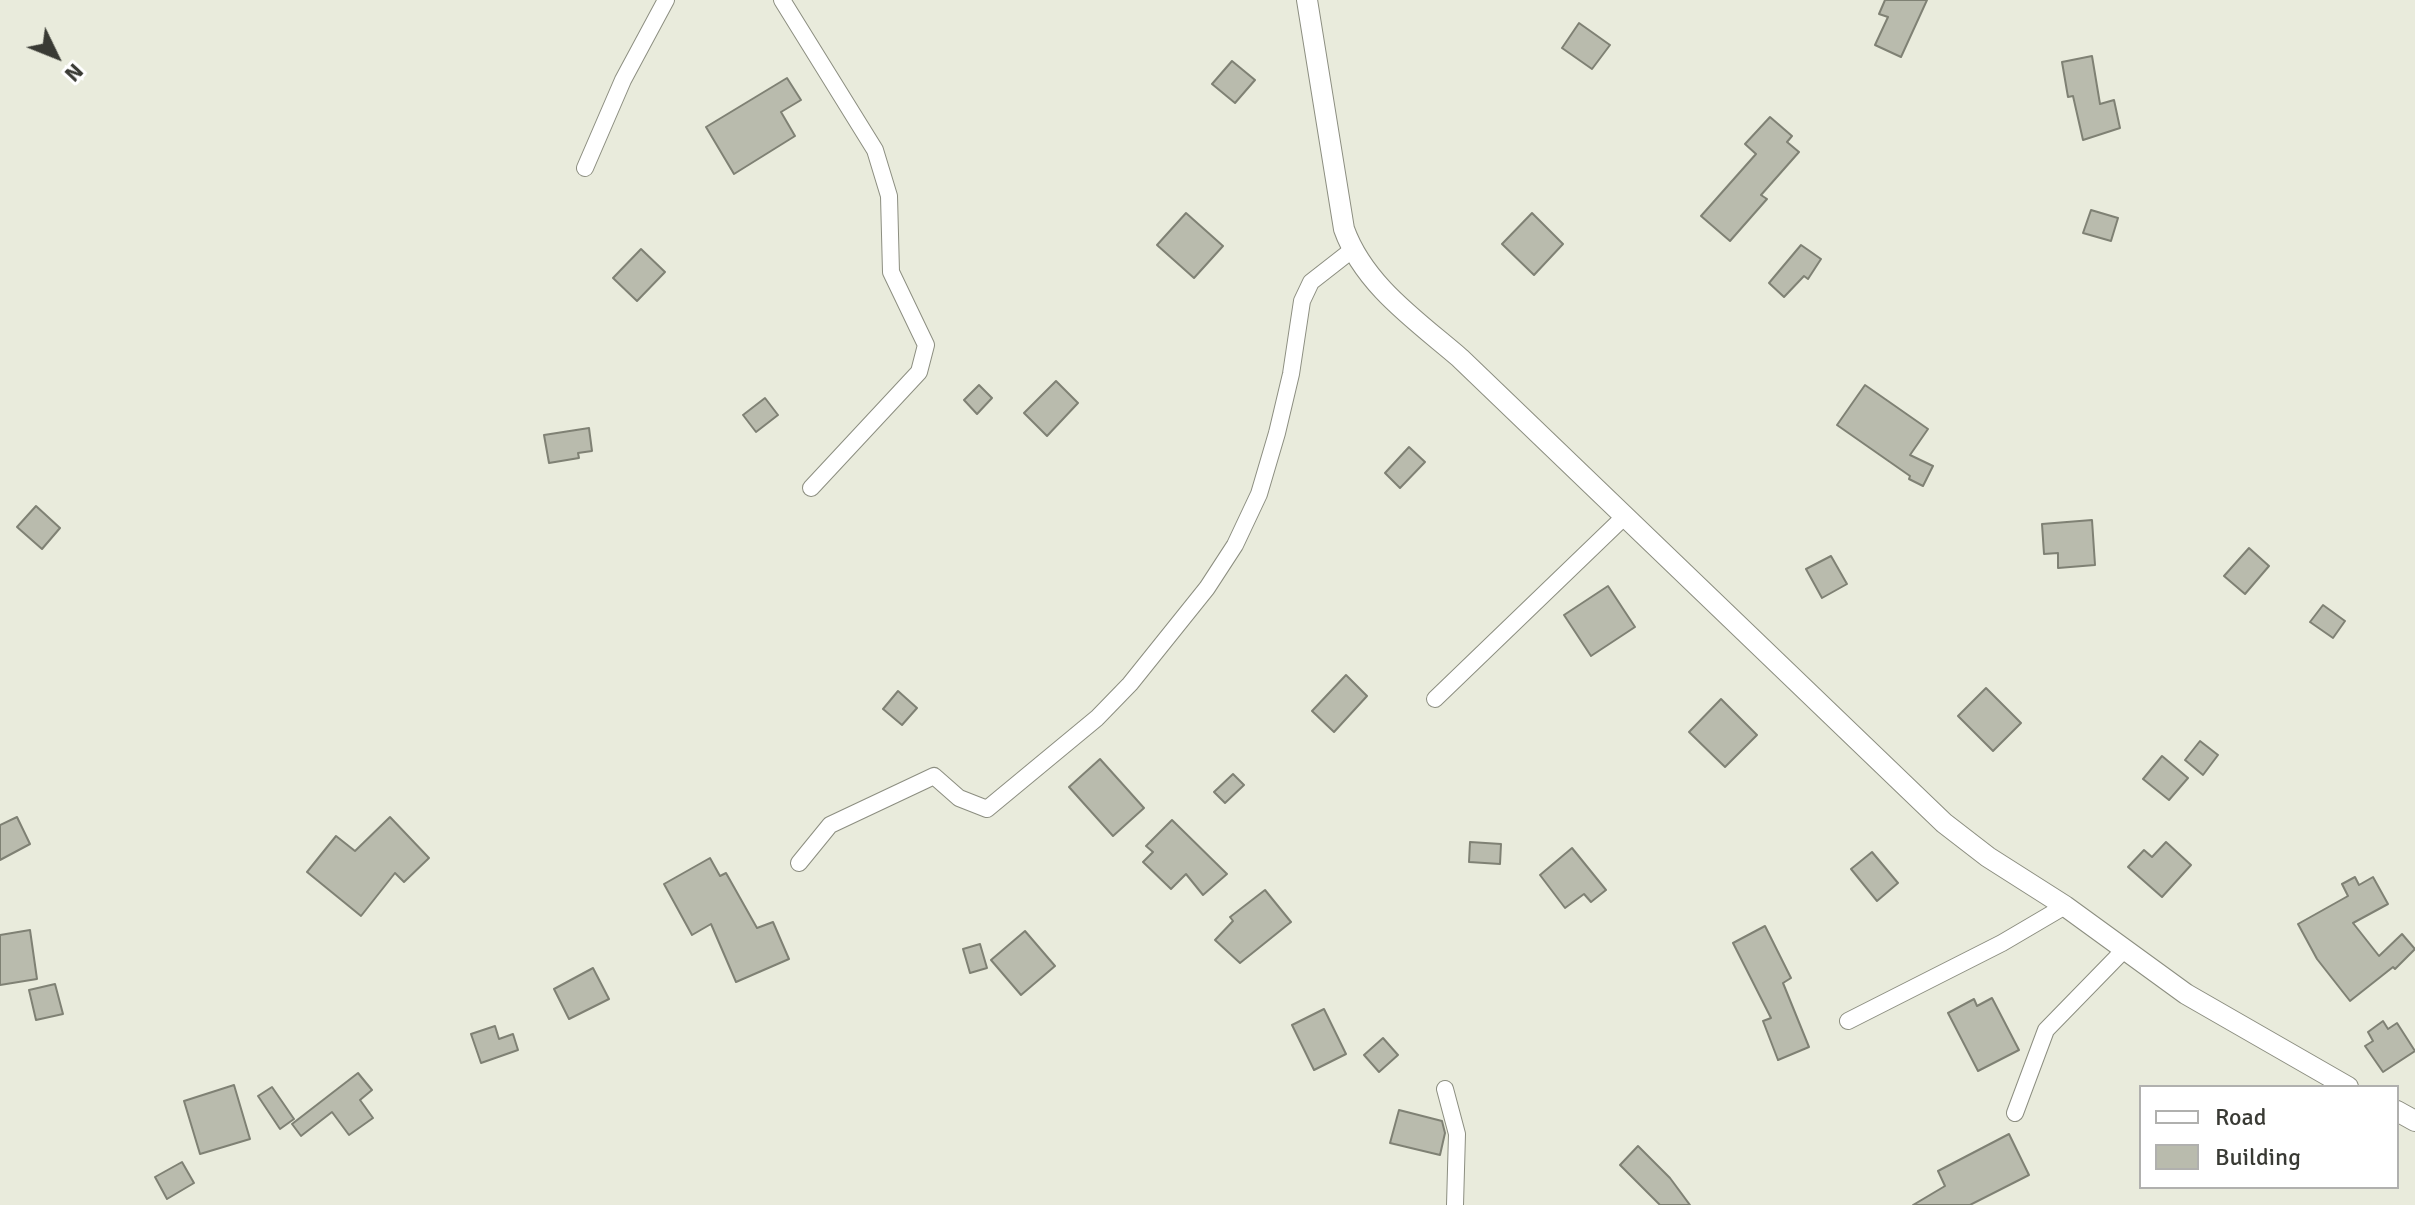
<!DOCTYPE html>
<html>
<head>
<meta charset="utf-8">
<style>
  body { margin:0 }
  #map { position:relative; width:2415px; height:1205px; overflow:hidden; background:#e9ebdc; font-family:Signika,sans-serif }
  canvas { display:block }
  .legend { position:absolute; left:2139px; top:1085px; width:260px; height:104px; box-sizing:border-box; background:#fff; border:2px solid #b0b0ae; margin:0; padding:10px 14px; list-style:none; font-size:24px; color:#393a34 }
  .legend li { display:flex; align-items:center; gap:16px; height:40px }
  .legend b { width:40px; border:2px solid #b0b0ae }
  .north { position:absolute; left:16px; top:16px; width:80px; height:80px; -webkit-text-stroke:6px #fff; paint-order:stroke; rotate:133deg; font-size:22px; font-weight:700; line-height:32px; text-align:center; color:#393a34 }
  .north::after { content:''; display:block; margin:auto; width:28px; height:36px; background:#393a34; clip-path:polygon(50% 0,100% 100%,50% 72%,0 100%) }
</style>
</head>
<body>
<div id="map">
<canvas width="2415" height="1205"></canvas>
<ul class="legend">
<li><b style="height:10px;background:#fff"></b>Road</li>
<li><b style="height:22px;background:#b9bbad"></b>Building</li>
</ul>
<div class="north">N</div>
</div>
<script>
const c = document.querySelector('canvas').getContext('2d');
c.lineJoin = 'round';
function fillPath(path, color) { c.fillStyle = color; c.fill(path, 'evenodd'); }
function stroke(path, color, width, dash) { c.strokeStyle = color; c.lineWidth = width; c.lineCap = dash ? 'butt' : 'round'; c.setLineDash(dash || []); c.stroke(path); }
const building = new Path2D(`
  M1885,0H1927L1901,57L1875,45L1888,17L1879,14Z
  M1579,23L1610,45L1592,69L1562,48Z
  M2092,56L2100,104L2114,100L2120,128L2083,140L2073,96L2068,97L2062,62Z
  M1232,61L1255,80L1235,103L1212,84Z
  M787,78L801,100L781,112L795,136L734,174L706,127Z
  M1770,117L1792,136L1787,142L1799,152L1761,195L1767,199L1730,241L1701,216L1756,154L1745,144Z
  M2091,210L2118,218L2111,241L2083,233Z
  M1186,213L1223,246L1194,278L1157,245Z
  M1532,213L1563,244L1534,275L1502,244Z
  M1801,245L1821,259L1808,279L1804,276L1784,297L1769,283Z
  M641,249L665,272L637,301L613,278Z
  M1056,381L1078,403L1047,436L1024,413Z
  M979,385L992,398L977,414L964,400Z
  M1865,385L1928,429L1910,455L1933,466L1923,486L1909,479L1910,476L1837,425Z
  M765,398L778,415L756,432L743,415Z
  M589,428L592,451L578,453L579,458L549,463L544,435Z
  M1409,447L1425,462L1400,488L1385,473Z
  M36,506L60,528L42,549L17,527Z
  M2092,520L2095,565L2058,568V553L2044,554L2042,524Z
  M2249,548L2269,566L2245,594L2224,576Z
  M1831,556L1847,584L1822,598L1806,569Z
  M1608,586L1635,627L1591,656L1564,615Z
  M2323,605L2345,621L2333,638L2310,622Z
  M1346,675L1367,696L1334,732L1312,711Z
  M1986,688L2021,723L1993,751L1958,716Z
  M898,691L917,708L902,725L883,709Z
  M1721,699L1757,735L1725,767L1689,732Z
  M2200,741L2218,755L2203,775L2185,760Z
  M2162,756L2188,778L2169,800L2143,779Z
  M1100,759L1144,808L1113,836L1069,787Z
  M1233,774L1244,785L1225,803L1214,792Z
  M17,817L30,844L0,860V825Z
  M390,817L429,858L404,882L395,873L361,916L307,872L336,836L355,851Z
  M1172,820L1227,874L1203,895L1186,874L1171,889L1143,862L1153,852L1146,846Z
  M1470,842L1501,844L1500,864L1469,862Z
  M2166,842L2191,865L2162,897L2128,867L2144,850L2152,857Z
  M1572,848L1606,890L1591,902L1584,894L1565,908L1540,875Z
  M1872,852L1898,883L1877,901L1851,869Z
  M710,858L720,876L726,873L757,928L773,922L789,959L736,982L711,924L692,935L664,884Z
  M2355,877L2359,885L2373,877L2388,904L2353,923L2379,956L2402,934L2415,949L2395,969L2393,967L2350,1001L2317,959L2298,924L2348,896L2342,884Z
  M1265,890L1291,922L1240,963L1215,940L1233,921L1230,917Z
  M1765,926L1791,978L1783,983L1809,1047L1778,1060L1763,1021L1771,1018L1733,943Z
  M30,930L37,979L0,985V935Z
  M1025,931L1055,966L1021,995L991,960Z
  M980,944L987,968L970,973L963,949Z
  M593,968L609,999L569,1019L554,989Z
  M55,984L63,1014L36,1020L29,990Z
  M1992,998L2019,1050L1978,1071L1948,1013L1974,999L1977,1006Z
  M1324,1009L1346,1054L1314,1070L1292,1025Z
  M2383,1021L2388,1029L2397,1023L2415,1051L2383,1072L2365,1046L2373,1041L2368,1032Z
  M495,1026L499,1039L513,1034L518,1050L481,1063L471,1034Z
  M1383,1038L1398,1055L1379,1072L1364,1055Z
  M358,1073L372,1090L360,1100L373,1118L349,1135L332,1112L301,1136L292,1124Z
  M234,1085L250,1139L200,1154L184,1101Z
  M272,1087L294,1119L280,1129L258,1096Z
  M1399,1110L1442,1121L1445,1133L1440,1155L1390,1143Z
  M2009,1134L2029,1175L1970,1205H1913L1945,1186L1938,1171Z
  M1638,1146L1670,1178L1690,1205H1660L1620,1165Z
  M182,1162L194,1183L167,1199L155,1177Z`);
fillPath(building, '#b9bbad');
stroke(building, '#7f8174', 2);
const minor = new Path2D(`
  M782,0L875,150L889,196L891,272L926,345L919,372L811,488
  M585,168L623,80L666,0
  M1435,699L1625,516
  M799,863L830,825L934,776L959,798L987,809L1097,718L1130,684L1207,588L1235,545L1259,494L1277,433L1291,374L1302,301L1311,282L1352,250
  M1848,1021L2002,943L2065,906
  M1445,1089L1457,1134L1455,1205
  M2015,1113L2046,1030L2124,950`);
const tertiary = new Path2D(`
  M1307,0L1344,229C1364,285 1417,321 1460,358L1944,823L1988,857L2065,906L2186,994L2348,1087
  M2397,1111L2415,1121`);
stroke(minor, '#8c8e80', 18);
stroke(tertiary, '#8c8e80', 22);
stroke(minor, '#fff', 16);
stroke(tertiary, '#fff', 20);
</script>
</body>
</html>
